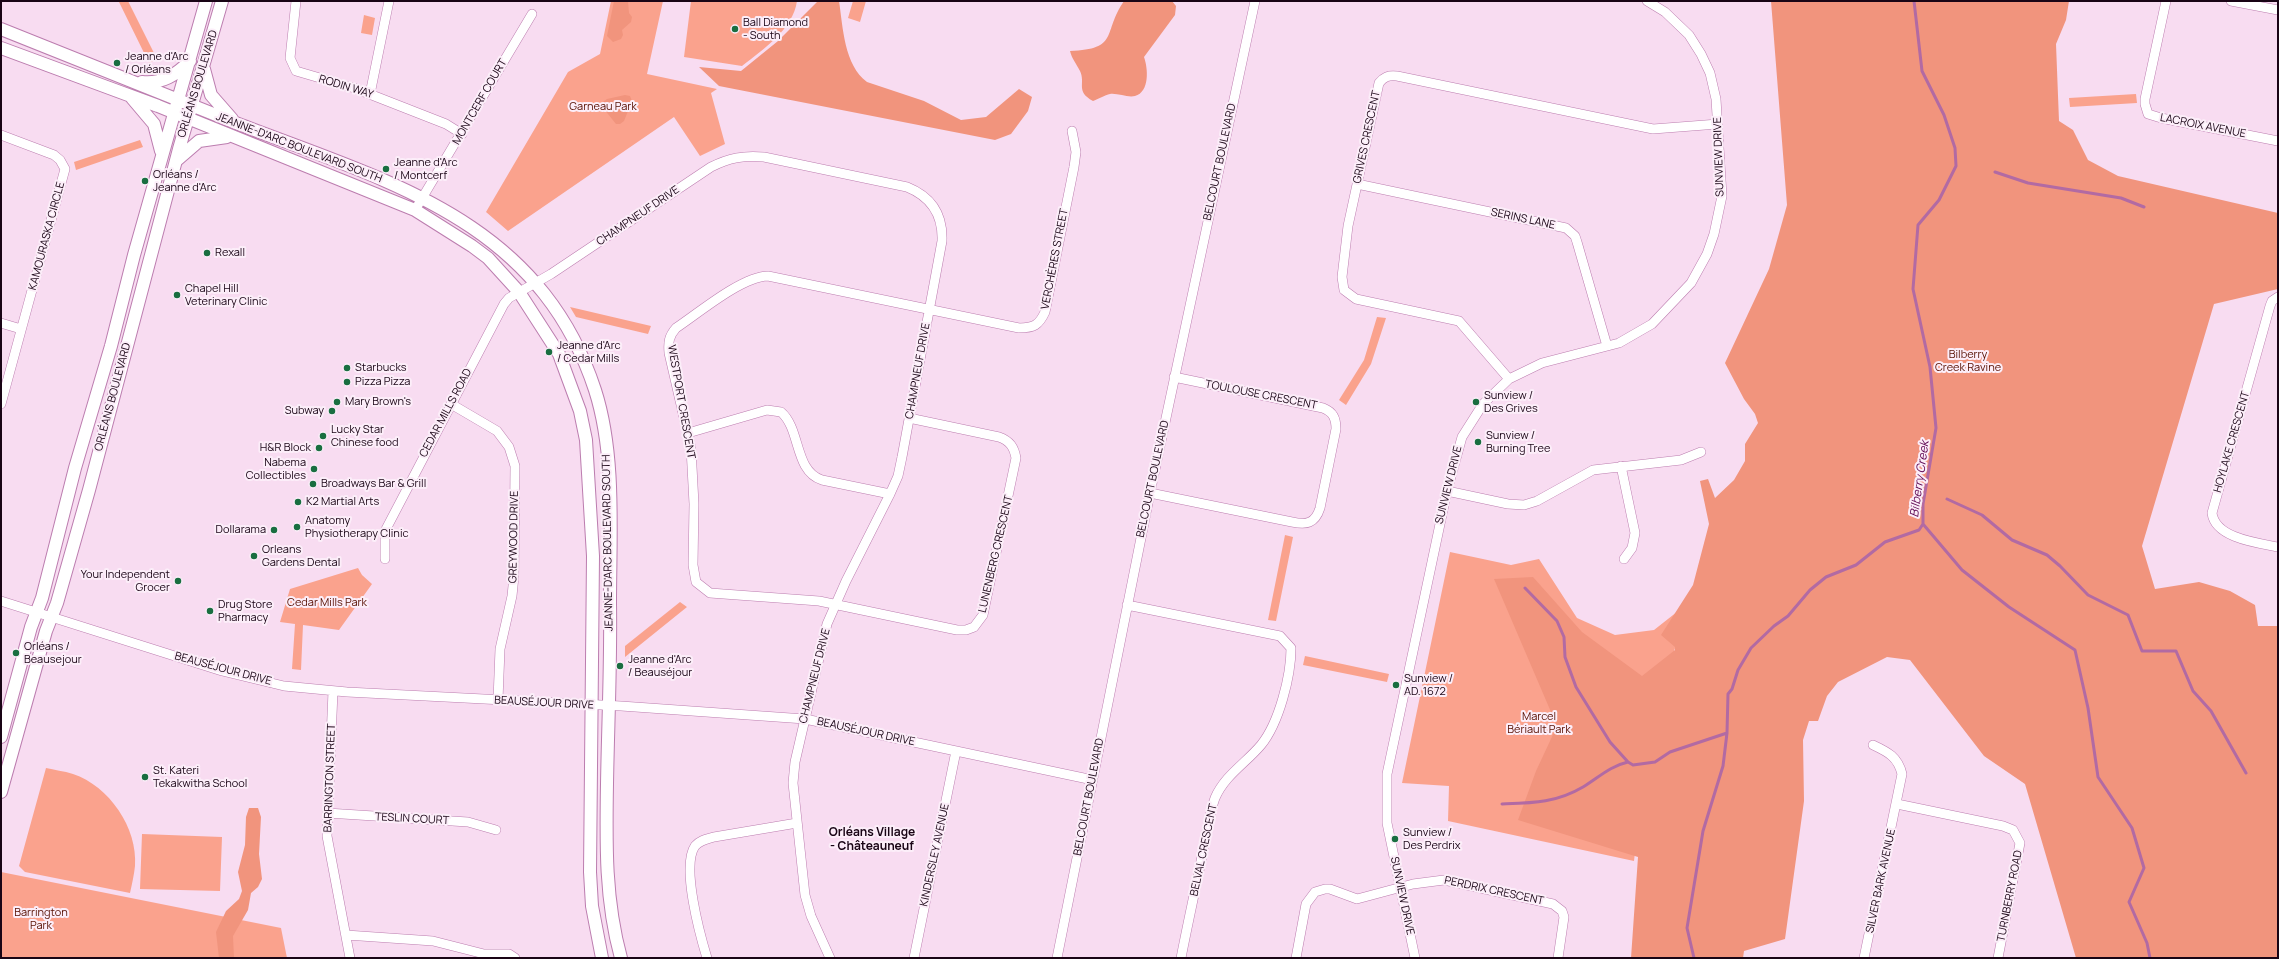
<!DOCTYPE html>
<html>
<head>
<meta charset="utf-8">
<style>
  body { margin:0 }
  #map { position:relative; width:2279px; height:959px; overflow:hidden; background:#f8dcf1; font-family:Manrope,sans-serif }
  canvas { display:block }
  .frame { position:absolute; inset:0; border:2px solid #190415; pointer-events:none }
</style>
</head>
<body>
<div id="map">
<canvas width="2279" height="959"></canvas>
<div class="frame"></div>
</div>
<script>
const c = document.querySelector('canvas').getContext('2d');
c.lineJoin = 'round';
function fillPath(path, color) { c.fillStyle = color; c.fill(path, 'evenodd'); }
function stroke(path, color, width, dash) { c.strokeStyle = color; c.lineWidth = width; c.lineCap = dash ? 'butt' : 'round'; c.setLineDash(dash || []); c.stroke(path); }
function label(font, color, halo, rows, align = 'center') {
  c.font = font + ' Manrope,sans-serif'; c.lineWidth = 4; c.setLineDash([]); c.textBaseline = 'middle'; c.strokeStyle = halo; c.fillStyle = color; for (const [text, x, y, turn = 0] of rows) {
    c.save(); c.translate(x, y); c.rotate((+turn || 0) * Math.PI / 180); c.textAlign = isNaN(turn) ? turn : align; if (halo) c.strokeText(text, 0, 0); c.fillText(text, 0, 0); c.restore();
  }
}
fillPath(new Path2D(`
  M128,1L157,59L149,63L119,2Z
  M611,1H663L647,74L717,89L711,93L725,144L700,156L674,117L508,231L486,212L568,72L600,54Z
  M691,1H797C793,29 764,49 742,66L684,57Z
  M853,1H866L860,22L848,18Z
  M364,15L375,18L372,35L361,33Z
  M2136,94L2137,103L2070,107L2069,98Z
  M140,140L143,147L76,170L74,162Z
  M570,307L651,326L648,334L576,317Z
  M1377,317L1386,318L1371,364L1346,405L1339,400L1364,360Z
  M1285,535L1293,537L1276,621L1268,620Z
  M1450,552L1511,565L1539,559L1577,618L1615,635L1654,630L1687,604L1647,751L1634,861L1448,821L1449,786L1402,783Z
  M358,568L362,575L372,584L339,630L303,625L301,670L292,669L295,624L280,622L290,589Z
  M680,602L687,607L625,657V646Z
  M1305,656L1389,674L1387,682L1303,665Z
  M46,768C54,770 64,771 73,774C109,786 138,828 135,866C134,875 132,884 130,893L25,872L19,866Z
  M142,834L222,837L220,891L140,889Z
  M1,872L281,928L287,958H1Z`), '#faa28d');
fillPath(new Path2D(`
  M614,1H628L629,13L632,17L631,22L622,30L623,35L621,39L613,42L607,36Z
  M818,1H839C843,27 844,65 867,82L924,101L961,120L986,117L1019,89L1032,97L1028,111L1011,134L995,140L719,86L699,67L741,71L778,41Z
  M1124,1H1172L1176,6L1175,15L1144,57C1148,68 1150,92 1135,96C1128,98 1118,93 1110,94C1105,95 1098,99 1093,101C1075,91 1086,84 1080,71C1076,63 1072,59 1070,51C1120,49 1102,33 1124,1Z
  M1771,1H2069L2066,20L2056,44L2059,121L2073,130L2088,160L2118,176L2278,213V289L2214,304L2142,546L2155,589L2199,582L2230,591L2255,605L2258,626H2278V958H2076L2025,784L1984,756L1910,660L1887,657L1838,682L1827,696L1818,721H1809L1803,740L1804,801L1785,939L1744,951L1743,958H1631L1638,857L1518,820L1536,771L1557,726L1494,579L1533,577L1582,632L1642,676L1675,650V647L1661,635L1693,585L1709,524L1700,481L1708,479L1715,498L1734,480L1745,461V444L1758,423L1755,414L1744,399L1725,363L1769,269L1787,205Z
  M625,95L630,96L632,101L624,121L620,124H616L600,104L607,99Z
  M249,808H258L261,817L259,854L262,879L258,887L251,893L248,910L233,936L234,958H219L216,932L226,911L239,899L242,891L238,872L245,845L246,817Z`), '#f1947d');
stroke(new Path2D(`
  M1914,1L1922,71L1944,115L1955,148L1956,166L1939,200L1918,225L1913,289L1930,367L1936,428L1923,504V524L1962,570L2009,607L2075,650L2088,708L2098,777L2132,828L2144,868L2129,902L2147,943L2150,958
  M1995,172L2028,183L2121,198L2144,207
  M1947,499L1982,515L2012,540L2047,555L2060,566L2088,595L2128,615L2142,651H2176L2193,691L2211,711L2246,773
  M1525,588L1557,621L1564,637L1565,657L1576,687L1610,742L1628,762L1633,765L1655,762L1670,752L1727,733
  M1502,804C1532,803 1556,803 1583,787C1598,778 1610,766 1628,762
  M1694,958L1687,928L1703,831L1723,766L1727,733L1728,694L1732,689L1738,670L1751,648L1774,626L1788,616L1810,590L1826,577L1856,565L1885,542L1919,530L1923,524`), '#b26aa3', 3);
const minor = new Path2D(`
  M296,1L290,58L296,71L354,88L446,124L462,134
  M2166,1L2145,99V104L2148,114L2161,118L2278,141
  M2231,1L2278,10
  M370,94L389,1
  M1,135L54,155L60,160L65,169L1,404
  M1357,184L1566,228L1575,236L1577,242L1607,346
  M415,210L532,14
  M2278,297L2272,301L2270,306L2212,513C2215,538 2257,543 2278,547
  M1,323L21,329
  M1509,379L1459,321L1356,299L1344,290L1342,277L1348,226L1379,83C1384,77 1388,75 1397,76L1653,129L1718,124
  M451,404L497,431L509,447L515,466L514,576L512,596L500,649L498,700
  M909,418L999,437C1010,441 1014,447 1016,458L983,615L974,627L966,630H957L819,601L710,593L696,582L693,565L694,504L691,448L669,353C668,342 669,336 676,328C700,312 741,277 768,276L1019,328C1034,328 1039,325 1045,312L1074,167L1076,152L1072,131
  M688,433L767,410L781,412C801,429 794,471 822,480L890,494
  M1621,466L1635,533L1632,548L1624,559
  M1447,491L1508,504L1524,505L1537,501L1593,470L1681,460L1701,452
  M1150,493L1292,522C1306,525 1315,524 1320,508L1336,429C1336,418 1333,412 1323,408L1174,377
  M385,559V531L504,304L509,298L551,274L711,167C729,158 744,155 764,157L907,187C932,197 943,216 942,241L902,457L898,476L890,494L846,581L827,624L795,762L793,783L805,895L811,916L830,958
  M1,601L222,671L284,686L347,692L621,706L805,719L1093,780
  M1127,605L1280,636L1291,648C1291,676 1279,723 1261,745C1246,763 1225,775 1215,798C1209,814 1207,833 1203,851C1196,887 1188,922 1181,958
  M333,691L327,836L350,958
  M1897,804L2003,826L2013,830L2020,843L1998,958
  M327,813L468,822L496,830
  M346,935L433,941L484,954H509L515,958
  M707,958C700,935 681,866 695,846C700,840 707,839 714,837L797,823
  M914,958L956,751
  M1057,958L1150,493L1255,1
  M1296,958L1306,904L1315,892L1325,889H1330L1357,899L1413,884L1444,880L1553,904L1562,911L1564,917L1558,958
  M1415,958L1387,823V774L1447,491L1462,437L1483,404L1509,379L1542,363L1619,343L1652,324L1691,283L1707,254L1714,234L1722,196L1716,99L1710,73L1701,54L1689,35L1665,12L1647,1
  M1864,958L1902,774C1898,757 1888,752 1873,745`);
const major = new Path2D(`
  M1,29C80,60 157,92 236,123C386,181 539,219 595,390C616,455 610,535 610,603C611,663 608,724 607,784C606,844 605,900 621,958
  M1,48L158,106L415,210L472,246L488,258L519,292L559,354L580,411L586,440L593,556L590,872L592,906L602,958
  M204,69L211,95L232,119
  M142,82C162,84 176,75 190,61
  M132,98L154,124L161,151
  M177,160L199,141L227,137
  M1,737L31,627L42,598L75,468L111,346L134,255L206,1
  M1,792L46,631L57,603L89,490L179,149L222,1`);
stroke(minor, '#bc7daf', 10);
stroke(major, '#bc7daf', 14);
stroke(minor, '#fff', 9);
stroke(major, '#fff', 12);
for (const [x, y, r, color] of [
  [735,29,4,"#196e40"],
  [117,63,4,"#196e40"],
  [386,169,4,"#196e40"],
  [145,181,4,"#196e40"],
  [207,253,4,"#196e40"],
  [177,295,4,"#196e40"],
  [549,352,4,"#196e40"],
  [347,368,4,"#196e40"],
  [347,382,4,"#196e40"],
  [337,402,4,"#196e40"],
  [1476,402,4,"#196e40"],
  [332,411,4,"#196e40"],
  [323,436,4,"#196e40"],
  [1478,442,4,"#196e40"],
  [319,448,4,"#196e40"],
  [314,469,4,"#196e40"],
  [313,484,4,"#196e40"],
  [298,502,4,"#196e40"],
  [297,527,4,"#196e40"],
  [274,530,4,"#196e40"],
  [254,556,4,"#196e40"],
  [178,581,4,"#196e40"],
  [210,611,4,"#196e40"],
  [16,653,4,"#196e40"],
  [620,666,4,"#196e40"],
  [1396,685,4,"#196e40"],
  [145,777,4,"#196e40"],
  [1395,839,4,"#196e40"]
]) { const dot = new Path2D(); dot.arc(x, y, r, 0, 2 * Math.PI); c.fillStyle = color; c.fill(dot); stroke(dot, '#fceef9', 1.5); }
label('11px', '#190415', '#fceef9', [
  ["Ball Diamond",743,23],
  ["- South",743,36],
  ["Jeanne d'Arc",125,57],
  ["/ Orléans",125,70],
  ["Jeanne d'Arc",394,163],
  ["/ Montcerf",394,176],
  ["Orléans /",153,175],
  ["Jeanne d'Arc",153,188],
  ["Rexall",215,253],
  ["Chapel Hill",185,289],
  ["Veterinary Clinic",185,302],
  ["Jeanne d'Arc",557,346],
  ["/ Cedar Mills",557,359],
  ["Starbucks",355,368],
  ["Pizza Pizza",355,382],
  ["Sunview /",1484,396],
  ["Des Grives",1484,409],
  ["Mary Brown's",345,402],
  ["Subway",324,411,"right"],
  ["Lucky Star",331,430],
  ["Chinese food",331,443],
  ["Sunview /",1486,436],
  ["Burning Tree",1486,449],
  ["H&R Block",311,448,"right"],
  ["Nabema",306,463,"right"],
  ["Collectibles",306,476,"right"],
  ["Broadways Bar & Grill",321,484],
  ["K2 Martial Arts",306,502],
  ["Anatomy",305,521],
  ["Physiotherapy Clinic",305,534],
  ["Dollarama",266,530,"right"],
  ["Orleans",262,550],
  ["Gardens Dental",262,563],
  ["Your Independent",170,575,"right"],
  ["Grocer",170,588,"right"],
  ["Drug Store",218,605],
  ["Pharmacy",218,618],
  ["Orléans /",24,647],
  ["Beausejour",24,660],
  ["Jeanne d'Arc",628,660],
  ["/ Beauséjour",628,673],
  ["Sunview /",1404,679],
  ["AD. 1672",1404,692],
  ["St. Kateri",153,771],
  ["Tekakwitha School",153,784],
  ["Sunview /",1403,833],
  ["Des Perdrix",1403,846]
], 'left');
label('11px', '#190415', '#fceef9', [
  ["ORLÉANS BOULEVARD",198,84,-73],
  ["RODIN WAY",346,87,17],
  ["MONTCERF COURT",480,102,-60],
  ["LACROIX AVENUE",2203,126,11],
  ["GRIVES CRESCENT",1367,137,-78],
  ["JEANNE-D'ARC BOULEVARD SOUTH",299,148,21],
  ["SUNVIEW DRIVE",1719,157,-92],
  ["BELCOURT BOULEVARD",1220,162,-78],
  ["CHAMPNEUF DRIVE",638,216,-34],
  ["SERINS LANE",1523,219,12],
  ["KAMOURASKA CIRCLE",47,236,-75],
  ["VERCHÈRES STREET",1055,259,-79],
  ["CHAMPNEUF DRIVE",918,371,-80],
  ["TOULOUSE CRESCENT",1261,395,11],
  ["ORLÉANS BOULEVARD",113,397,-75],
  ["WESTPORT CRESCENT",681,402,80],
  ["CEDAR MILLS ROAD",446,413,-62],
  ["HOYLAKE CRESCENT",2232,442,-74],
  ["BELCOURT BOULEVARD",1153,479,-78],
  ["SUNVIEW DRIVE",1449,485,-76],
  ["GREYWOOD DRIVE",514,537,-89],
  ["JEANNE-D'ARC BOULEVARD SOUTH",608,543,-91],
  ["LUNENBERG CRESCENT",996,554,-77],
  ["BEAUSÉJOUR DRIVE",223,669,15],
  ["CHAMPNEUF DRIVE",815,676,-76],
  ["BEAUSÉJOUR DRIVE",544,703,3],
  ["BEAUSÉJOUR DRIVE",866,732,12],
  ["BARRINGTON STREET",330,778,-88],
  ["BELCOURT BOULEVARD",1089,797,-79],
  ["TESLIN COURT",412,819,3],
  ["BELVAL CRESCENT",1204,850,-78],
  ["KINDERSLEY AVENUE",935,855,-78],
  ["SILVER BARK AVENUE",1881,881,-78],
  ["PERDRIX CRESCENT",1494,891,12],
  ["SUNVIEW DRIVE",1402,896,78],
  ["TURNBERRY ROAD",2010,896,-79]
]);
label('11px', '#570f00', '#fceef9', [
  ["Garneau Park",603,107],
  ["Bilberry",1968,355],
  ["Creek Ravine",1968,368],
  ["Cedar Mills Park",327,603],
  ["Marcel",1539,717],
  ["Bériault Park",1539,730],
  ["Barrington",41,913],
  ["Park",41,926]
]);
label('italic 12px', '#5c0451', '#fceef9', [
  ["Bilberry Creek",1920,479,-82]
]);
label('bold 12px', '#190415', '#fceef9', [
  ["Orléans Village",872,833],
  ["- Châteauneuf",872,847]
]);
</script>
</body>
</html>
